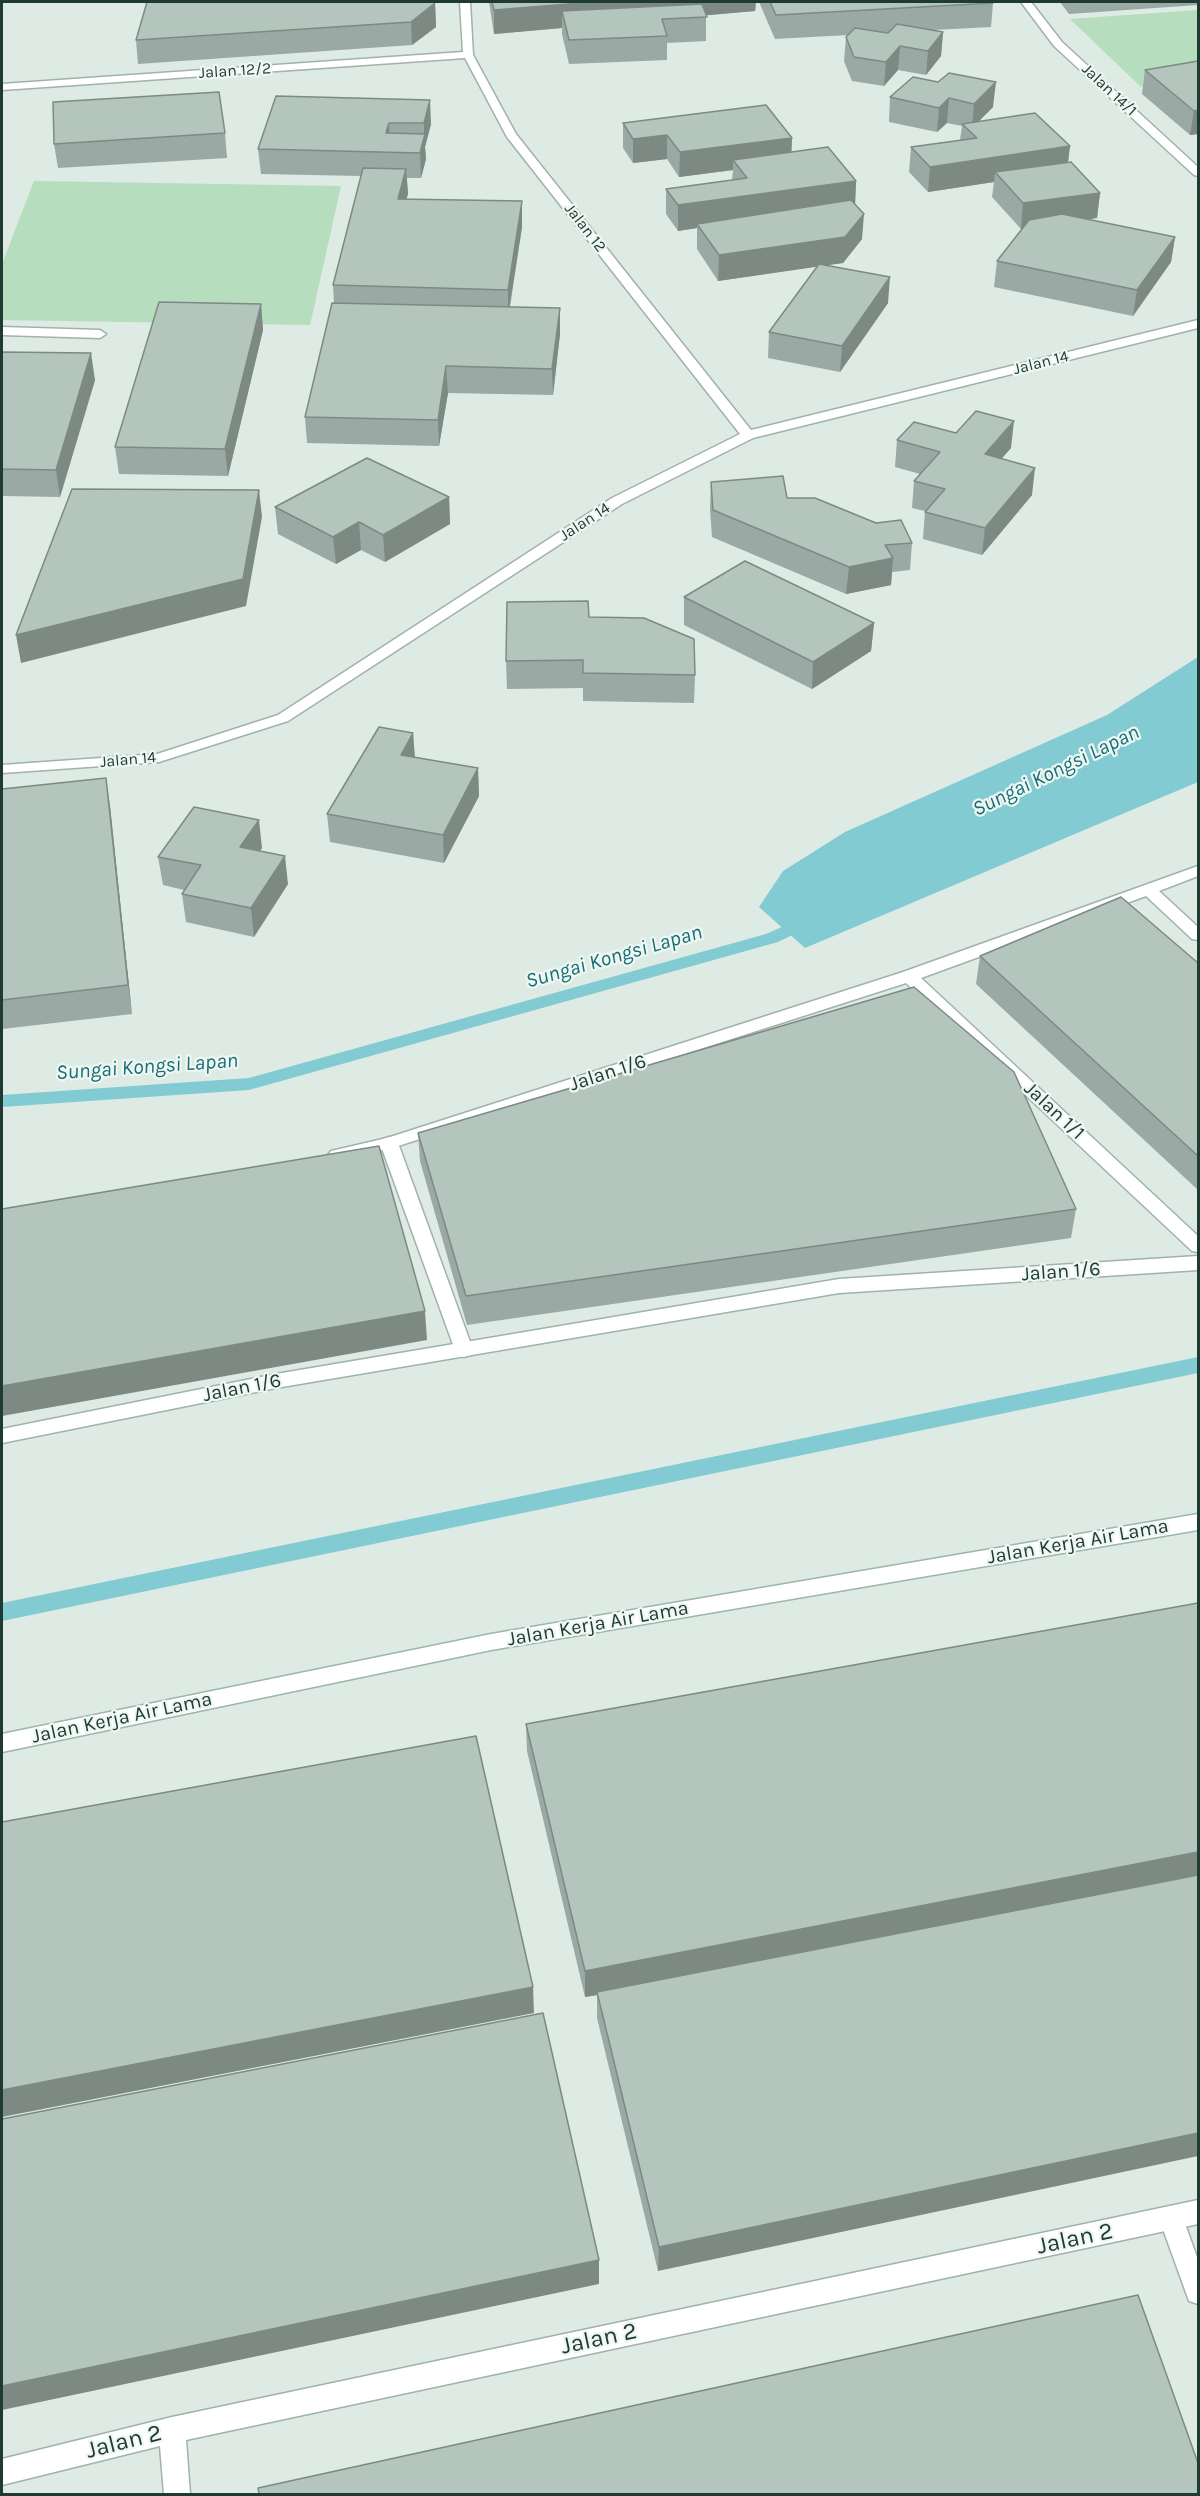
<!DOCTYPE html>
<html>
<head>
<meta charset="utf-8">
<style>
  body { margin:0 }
  #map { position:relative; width:1200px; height:2496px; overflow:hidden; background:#deeae4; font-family:Karla,sans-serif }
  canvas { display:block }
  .frame { position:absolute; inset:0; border:3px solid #1f3a31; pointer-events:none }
</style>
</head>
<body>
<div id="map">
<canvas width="1200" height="2496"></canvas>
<div class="frame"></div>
</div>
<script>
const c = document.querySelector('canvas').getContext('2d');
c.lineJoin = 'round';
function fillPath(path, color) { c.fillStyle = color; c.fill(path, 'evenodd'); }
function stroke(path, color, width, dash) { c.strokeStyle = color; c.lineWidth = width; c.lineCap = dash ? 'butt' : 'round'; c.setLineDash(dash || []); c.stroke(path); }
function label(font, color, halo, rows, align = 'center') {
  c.font = font + ' Karla,sans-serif'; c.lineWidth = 4.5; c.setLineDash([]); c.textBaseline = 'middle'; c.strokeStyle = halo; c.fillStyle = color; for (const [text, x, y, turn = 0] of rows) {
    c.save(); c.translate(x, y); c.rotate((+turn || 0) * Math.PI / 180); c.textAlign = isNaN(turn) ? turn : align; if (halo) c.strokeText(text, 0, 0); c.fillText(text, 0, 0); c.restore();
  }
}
fillPath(new Path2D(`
  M1198,10V79L1141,87L1070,19Z
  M34,181L341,186L310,325L2,320V264Z`), '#b5ddbe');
fillPath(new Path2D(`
  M1198,657V782L805,948L759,907L783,871L845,832L1107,715Z`), '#82cbd2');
fillPath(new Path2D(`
  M809,915L815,916L818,920L815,924L778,942L249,1090L2,1107V1095L249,1078L766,934Z
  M1198,1357V1373L2,1621V1603Z`), '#82cbd2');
const lane = new Path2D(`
  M389,1137L395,1139L398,1143L473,1350L471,1355L464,1357L457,1355L455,1350L380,1143L383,1139Z
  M1171,2206L1180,2210L1198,2260V2304L1189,2301L1159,2218L1162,2210Z`);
const street = new Path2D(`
  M460,2H470L473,55L516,134L751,430L1198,320V328L753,438L622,504L288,721L159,762L2,773V765L157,754L278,715L612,498L740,434L507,137L465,58L2,90V84L463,52Z
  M1021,2H1031L1062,42L1198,167V176L1194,175L1054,46Z
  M2,327L100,330L106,334L100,338L2,335Z
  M1198,866V876L1159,891L1198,927V940L1192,939L1146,896L921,978L1198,1236V1252L1192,1251L906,983L395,1147L337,1161L331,1159L328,1155L331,1151L387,1138L903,972Z
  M1198,1256V1270L839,1293L276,1388L2,1443V1429L276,1374L839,1279Z
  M1198,2200V2224L186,2440L190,2494H164L160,2446L2,2485V2459L172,2417Z`);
const secondary = new Path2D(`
  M1198,1514V1530L491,1650L2,1752V1734L491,1634Z`);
stroke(lane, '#a1b2ab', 3);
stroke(street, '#a1b2ab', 3);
stroke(secondary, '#9db6ab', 3);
fillPath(lane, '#fff');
fillPath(street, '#fff');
fillPath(secondary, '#fff');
fillPath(new Path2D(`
  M489,2H756L755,11L706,15V41L667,43V60L569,64L562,34V28L494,34Z
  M759,2H992L993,3L991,27L933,30L943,32L941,56L926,75L898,70L884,86L852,81L844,61L846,37L848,35L775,39Z
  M1060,2H1198V5L1069,14Z
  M435,3L436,27L412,45L138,64L136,40Z
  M1198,61V134L1190,135L1142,94L1145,70Z
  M913,77L993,107L979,121L1070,146L1068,162L1100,193L1097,218L1087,219L1175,237L1171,262L1133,316L994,287L997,261L1023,228L1021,229L992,197L994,182L928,192L909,172L911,147L960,140L962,126L947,123L937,132L889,122L890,97Z
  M276,96L431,124L425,147L426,159L421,178H407L408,194L406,199L522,227L510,307L560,334L553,395L448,393L439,446L307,443L305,417L334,303L333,285L361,176L261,174L258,149Z
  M623,123L792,138L791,152L856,181L855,204L862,239L843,263L825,265L888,303L840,372L768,358L769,332L818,266L718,281L697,249V228L678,231L666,214V189L732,180L733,170L679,177L667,159L633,163L623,148Z
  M225,133L227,158L58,168L54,144Z
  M261,304L263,330L228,476L119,474L115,447Z
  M2,352L95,380L60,497L2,496Z
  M897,440L1011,448L1001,459L1032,495L982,555L923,539L925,511L912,508L914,481L920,474L895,467Z
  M711,482L912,543L910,570L892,572L891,585L846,594L712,537L710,509Z
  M449,497L450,524L385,562L361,550L336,564L278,534L275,507Z
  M684,597L874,623L871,651L812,689L684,625Z
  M589,617L695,675L694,703L583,701V688L507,689L506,661Z
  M413,733L415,757L478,768L479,796L444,863L330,842L327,814Z
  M2,789L110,806L132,1014L2,1029Z
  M262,848L260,851L288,884L254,937L186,922L182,894L184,890L163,885L158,857Z
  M980,956L1198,963V1190L976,984Z
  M418,1133L1076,1209L1071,1238L467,1325L420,1161Z
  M1198,1603L658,2271L597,2018V1995L585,1997L527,1751L526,1724Z`), '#9aa9a3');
fillPath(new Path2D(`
  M593,2H756L755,11L566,28L562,11V28L494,34V10Z
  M435,3L436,27L412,45L411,22Z
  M943,32L941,56L926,75L928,51Z
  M900,46L898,70L884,86L886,62Z
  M996,82L993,107L972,128L974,104Z
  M949,98L947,123L937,132L939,108Z
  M430,100L431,124L425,147L426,159L421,178L420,153L424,136V123Z
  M1198,110V134L1190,135L1194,111Z
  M2,117L3,126V159L2,150Z
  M389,123L390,147L386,133Z
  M667,135V159L633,163V139Z
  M792,138L791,163L733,160V170L679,177L680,152Z
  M1070,146L1067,170L995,172L994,182L928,192L930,167Z
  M406,169L408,194L399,224L398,199Z
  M856,181L855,206L697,224V228L678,231V205Z
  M1100,193L1097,218L1021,229L1023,203Z
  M522,201V227L508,316V290Z
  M864,214L862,239L843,263L718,281L719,255Z
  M1175,237L1171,262L1133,316L1137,290Z
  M890,277L888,303L840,372L842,346Z
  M261,304L263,330L228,476L225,449Z
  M560,308V334L553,395L552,369Z
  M91,353L95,380L60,497L56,470Z
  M446,366L448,393L439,446L438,420Z
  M1014,421L1011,448L982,481L985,454Z
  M1035,468L1032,495L982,555L985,528Z
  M259,490L262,517L246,606L21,663L16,635Z
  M449,497L450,524L385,562L383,535Z
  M359,522L361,550L336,564L333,537Z
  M893,558L891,585L846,594L849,567Z
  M874,623L871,651L812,689L813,662Z
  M413,733L415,761L401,755Z
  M478,768L479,796L444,863L443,835Z
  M106,778L110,806L132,1014L128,985Z
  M259,820L262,848L244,875L240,847Z
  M285,856L288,884L254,937L251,908Z
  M425,1311L427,1340L2,1416V1386Z
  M1198,1852V1877L597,1992V1995L585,1997V1971Z
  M533,1987L534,2013L2,2117V2090Z
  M1198,2133V2156L658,2271L659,2247Z
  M599,2260V2284L2,2410V2386Z`), '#7d8a84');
const building = new Path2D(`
  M147,2H434L435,3L411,22L136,40Z
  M492,2H593L494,10Z
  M770,2H992L993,3L776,15Z
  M702,4L707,17L662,19L667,36L569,40L562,11Z
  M897,24L943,32L928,51L900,46L886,62L854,57L846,37L855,28L888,33Z
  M1198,61V110L1194,111L1145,70Z
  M949,73L996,82L974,104L949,98L939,108L890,97L913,77L938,82Z
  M219,92L225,133L54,144L53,102Z
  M276,96L430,100L424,123H389L386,133L425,134L420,153L258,149Z
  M766,105L792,138L680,152L667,135L633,139L623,123Z
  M1035,113L1070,146L930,167L911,147L977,138L962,124Z
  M828,147L856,181L678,205L666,189L747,178L733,160Z
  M1071,162L1100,193L1023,203L995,172Z
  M363,168L406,169L398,199L522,201L508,290L333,285Z
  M851,200L864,214L845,237L719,255L697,224Z
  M1062,214L1175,237L1137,290L997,261L1029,220Z
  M819,264L890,277L842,346L769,332Z
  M159,302L261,304L225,449L115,447Z
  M332,303L560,308L552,369L446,366L438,420L305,417Z
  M2,352L91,353L56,470L2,469Z
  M976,411L1014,421L985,454L1035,468L985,528L925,512L945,489L914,481L940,452L897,440L914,422L956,433Z
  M367,458L449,497L383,535L359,522L333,537L275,507Z
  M783,476L787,498H815L876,523L901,520L912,543L885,545L893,558L849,567L713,510L711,482Z
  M72,489L259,490L243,579L16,635Z
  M745,561L874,623L813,662L684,597Z
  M588,601L589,617L644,618L694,639L695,675L583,673V660L506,661L507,602Z
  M379,727L413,733L401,755L478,768L443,835L327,814Z
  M106,778L128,985L2,1000V789Z
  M194,807L259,820L240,847L285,856L251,908L182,894L201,865L158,857Z
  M1121,897L1198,963V1156L980,956Z
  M914,987L1014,1072L1076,1209L466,1296L418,1133Z
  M379,1146L425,1311L2,1386V1209Z
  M1198,1603V1852L585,1971L526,1724Z
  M476,1736L533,1987L2,2090V1822Z
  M1198,1875V2133L659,2247L597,1992Z
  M543,2013L599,2260L2,2386V2119Z
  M1138,2295L1198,2463V2494H259L258,2488Z`);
fillPath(building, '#b3c5bd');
stroke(building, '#7d8a84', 1.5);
label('16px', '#1f3a31', '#eef7f2', [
  ["Jalan 12/2",235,71,-4],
  ["Jalan 14/1",1109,90,43],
  ["Jalan 12",585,228,52],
  ["Jalan 14",1041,363,-14],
  ["Jalan 14",585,522,-33],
  ["Jalan 14",128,760,-5]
]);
label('20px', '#1f3a31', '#eef7f2', [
  ["Jalan 1/6",608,1073,-18],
  ["Jalan 1/1",1054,1111,43],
  ["Jalan 1/6",1061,1272,-4],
  ["Jalan 1/6",242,1388,-11],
  ["Jalan Kerja Air Lama",1078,1542,-10],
  ["Jalan Kerja Air Lama",598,1624,-10],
  ["Jalan Kerja Air Lama",122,1718,-12]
]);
label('italic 21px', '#176d78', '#eef7f2', [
  ["Sungai Kongsi Lapan",1056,771,-26],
  ["Sungai Kongsi Lapan",614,957,-16],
  ["Sungai Kongsi Lapan",147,1067,-4]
]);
label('24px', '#1f3a31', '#eef7f2', [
  ["Jalan 2",1075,2239,-12],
  ["Jalan 2",599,2339,-12],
  ["Jalan 2",124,2442,-14]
]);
</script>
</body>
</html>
